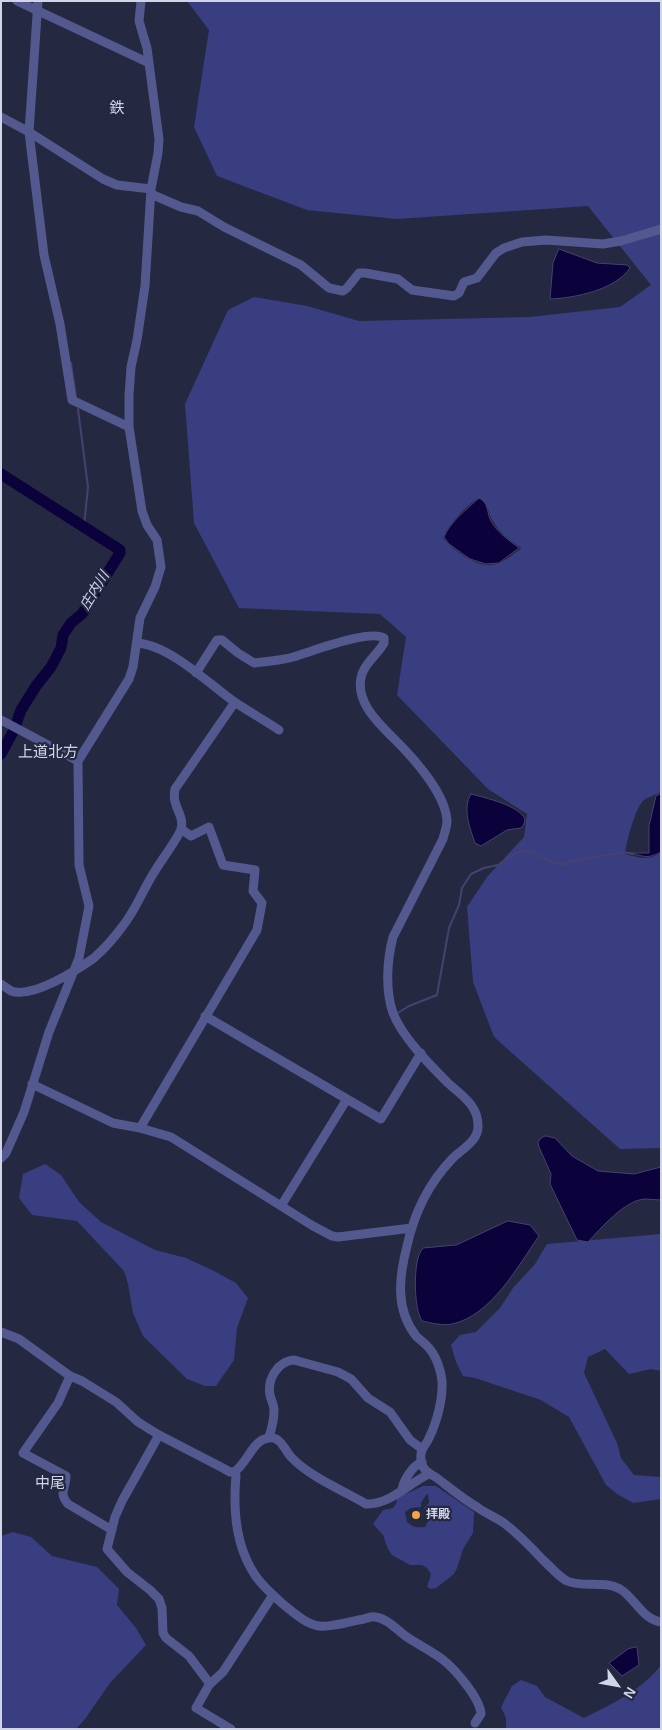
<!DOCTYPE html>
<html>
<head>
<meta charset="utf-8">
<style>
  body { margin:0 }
  #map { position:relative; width:662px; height:1730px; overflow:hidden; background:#252841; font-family:Arial,sans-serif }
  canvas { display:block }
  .frame { position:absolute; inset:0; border:2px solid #d2d5e5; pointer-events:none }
  .north { position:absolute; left:592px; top:1660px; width:50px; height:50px; -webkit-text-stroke:4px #252841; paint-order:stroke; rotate:122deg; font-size:14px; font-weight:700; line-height:20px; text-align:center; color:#d2d5e5 }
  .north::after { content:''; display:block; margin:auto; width:18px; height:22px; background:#d2d5e5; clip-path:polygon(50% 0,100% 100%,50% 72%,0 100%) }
</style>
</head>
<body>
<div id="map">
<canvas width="662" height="1730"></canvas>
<div class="frame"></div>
<div class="north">N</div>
</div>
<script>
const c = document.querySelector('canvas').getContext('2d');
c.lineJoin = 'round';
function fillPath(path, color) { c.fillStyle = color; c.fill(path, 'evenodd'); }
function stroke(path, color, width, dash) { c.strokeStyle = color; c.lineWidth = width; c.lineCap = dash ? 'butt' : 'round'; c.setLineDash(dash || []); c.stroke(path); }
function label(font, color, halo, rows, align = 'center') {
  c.font = font + ' Arial,"Noto Sans JP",sans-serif'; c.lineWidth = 4.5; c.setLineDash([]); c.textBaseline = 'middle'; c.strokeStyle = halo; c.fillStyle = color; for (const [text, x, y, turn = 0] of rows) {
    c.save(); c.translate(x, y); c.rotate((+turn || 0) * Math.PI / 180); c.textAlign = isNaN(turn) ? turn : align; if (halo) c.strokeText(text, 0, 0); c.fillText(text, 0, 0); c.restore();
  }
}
fillPath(new Path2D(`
  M187,1H661V792C656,795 647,797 643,801C635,809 626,843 625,854C639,858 648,861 661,853V1148L620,1149L494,1037L473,982L467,907L487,877L524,837L527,814L488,789L397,695L406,637L380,614L239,608L194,523L185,404L228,310L254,297L307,306L359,321L530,317L620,307L651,285L588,206L397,219L307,210L217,176L194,127L209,30ZM479,498C489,503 488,513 493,521C500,533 509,540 520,547L521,549C513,554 506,561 497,564C479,570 454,551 443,538C448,525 467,504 479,498Z
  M45,1164L61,1175L79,1202L101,1222L155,1250L186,1258L212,1270L236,1283L248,1298L237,1328L234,1360L216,1386H205L187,1379L143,1336L133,1313L128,1284L124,1271L77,1221L32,1215L19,1198L23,1174Z
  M661,1234V1371L651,1369L629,1374L605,1349L588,1357L584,1373L617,1443L621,1458L634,1475L661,1477V1499L633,1503L617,1494L606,1485L569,1417L541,1400L475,1378L463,1376L456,1362L451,1345L460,1335L476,1332L500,1308L513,1288L535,1264L547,1244Z
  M423,1486H436L474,1512L473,1533L463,1549L457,1568L454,1574L436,1588L431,1589L427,1587L431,1574L427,1568L422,1565H410L392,1555L388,1549L383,1535L373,1524L383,1510L393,1508L396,1504L397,1498ZM428,1494L429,1503L424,1508L430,1518L425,1527C417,1528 413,1527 407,1522L405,1512L411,1508L421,1507V1503L426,1495Z
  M13,1532L31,1537L52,1556L97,1567L119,1589L117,1605L136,1628L146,1645L110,1683L85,1719L76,1729H1V1536Z
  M661,1665V1729H506V1718L501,1707L512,1686L521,1680L537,1686L545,1697L584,1718C612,1704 642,1690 661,1665Z`), '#393e80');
const water = new Path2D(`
  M559,249L597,263L627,265L630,268C615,290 575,298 550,299L553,263Z
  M479,498C488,502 487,511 490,519C496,532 509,540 519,548L499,563L486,564L470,559L449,544L444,537C450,522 467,509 479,498Z
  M471,794C486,798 518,805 525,819L524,824L521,828L507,830L481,846L475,843C470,828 462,809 471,794Z
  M661,794V852C644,861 643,854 626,853H649V826L656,796Z
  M546,1136L555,1138L572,1156L598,1171L634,1174L661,1167V1200C656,1200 650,1199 645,1199C625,1200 601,1228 588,1242L577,1240L550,1184L551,1174L539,1147L538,1142L541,1138Z
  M508,1221L530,1225L539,1236C518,1266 491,1316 452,1324C442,1326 432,1323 422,1321C414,1308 414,1273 418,1258C419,1254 421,1251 423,1248L456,1245Z
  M637,1647L639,1665L622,1676L609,1663L628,1649Z`);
fillPath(water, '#0b023c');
stroke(water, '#47416f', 1);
stroke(new Path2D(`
  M71,363L76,397
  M78,409L88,487L84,526
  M396,1014L409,1006L437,995L449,928L459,905L462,888L471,874L484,868L498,865L516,853L522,851L533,852L548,861L562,865L571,861L614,854L623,852L633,854`), '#47416f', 2);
stroke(new Path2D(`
  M1,474L120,550V553L82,614L71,623L63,635L61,648L51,667L36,686L21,710L14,730L1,754`), '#0b023c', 11);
stroke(new Path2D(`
  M17,1L149,63
  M38,1L29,132L44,255L60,324L72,400L129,427
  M1,117L29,132L103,179L117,185L151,189
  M151,194L181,207L198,211L224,227L291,260L301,265L329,288L343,291L347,288L359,273H365L398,279L412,290L454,296L459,293L464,282L477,278L496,253L504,248L522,242L546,240L603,244L621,241L661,229
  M137,643C169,645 207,682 233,701C248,711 264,720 279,730
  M196,673L217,640H222L238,653L254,663C267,661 280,661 293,657C311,652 369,629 384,638V643C378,654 366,662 362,674C352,705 387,730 405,750C420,766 446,797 447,821C447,827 444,834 443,839L393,937C387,960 385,990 393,1013C402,1037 430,1065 448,1083C461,1095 478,1105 478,1125C479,1141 462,1149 452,1159C429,1183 414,1214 407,1246C399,1277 395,1309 416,1336C420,1340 425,1343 429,1348C436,1356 441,1370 442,1381C443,1399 437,1422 429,1438C428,1442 424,1445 422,1450C420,1455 421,1462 423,1467C427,1473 432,1475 437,1478C450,1488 463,1499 477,1507C485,1513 495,1517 504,1523C518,1534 531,1547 543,1560C551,1567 558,1576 567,1581C583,1588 604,1580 620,1589C635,1598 642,1619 661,1622
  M1,720L78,761
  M1,984C4,986 8,989 11,991C32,999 77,970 94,958C104,949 114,938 122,927C136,910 143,889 155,871C160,862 179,837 181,829C185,814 171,807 175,789L235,702
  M205,1016L381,1119L421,1053
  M32,1084L113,1123L140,1128L171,1137L313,1226L332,1236L338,1237L412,1228
  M140,1128L257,930L262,903L253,891L255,870L223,865L209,827L191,836L181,829
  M1,1158L6,1153L24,1112L49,1032L79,958L89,906L79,865L78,761L129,679L133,667L140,618L155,587L161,567L157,540L147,525L142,511L129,427V395L131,367L137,340L145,286L151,189L158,153L159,139L147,48L139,21L141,1
  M281,1206L347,1099
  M1,1332L19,1339L70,1376L82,1381L116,1402L138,1422L159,1435L219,1466L230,1472H234
  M70,1376L58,1403L23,1453L66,1476C66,1489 58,1492 68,1504L112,1530
  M159,1435L122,1501L115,1517L107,1549L127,1572L150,1590L159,1599L162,1608L163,1633L166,1638L189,1656L210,1684
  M269,1437C272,1428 274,1419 274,1410C274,1405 271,1400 270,1395C267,1379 278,1361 294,1360L338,1372L351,1379L368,1398L390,1412L410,1440L422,1449
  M234,1472L236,1476C233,1509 236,1547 255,1575C262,1586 274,1596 284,1605C294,1613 306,1624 319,1626C332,1628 351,1621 364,1619C367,1618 372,1616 375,1617C387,1618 397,1630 407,1637C419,1645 431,1651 442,1659C455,1669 480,1698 481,1714L475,1723
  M234,1472C247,1464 253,1439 269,1438C280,1436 285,1450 291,1457C310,1477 342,1490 366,1504C390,1505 409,1483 429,1474
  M402,1491C402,1482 413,1465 422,1462
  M231,1729L196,1708L209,1685L223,1672L273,1595`), '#53598e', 9);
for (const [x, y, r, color] of [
  [416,1515,5,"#f4a444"]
]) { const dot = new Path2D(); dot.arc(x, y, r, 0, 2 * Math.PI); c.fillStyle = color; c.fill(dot); stroke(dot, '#252841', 2); }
label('bold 12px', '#d2d5e5', '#252841', [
  ["拝殿",426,1515]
], 'left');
label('italic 14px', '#d2d6ed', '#252841', [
  ["庄内川",95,591,-59]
]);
label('15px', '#d2d5e5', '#252841', [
  ["鉄",117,109],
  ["上道北方",48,753],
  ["中尾",50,1484]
]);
</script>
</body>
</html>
